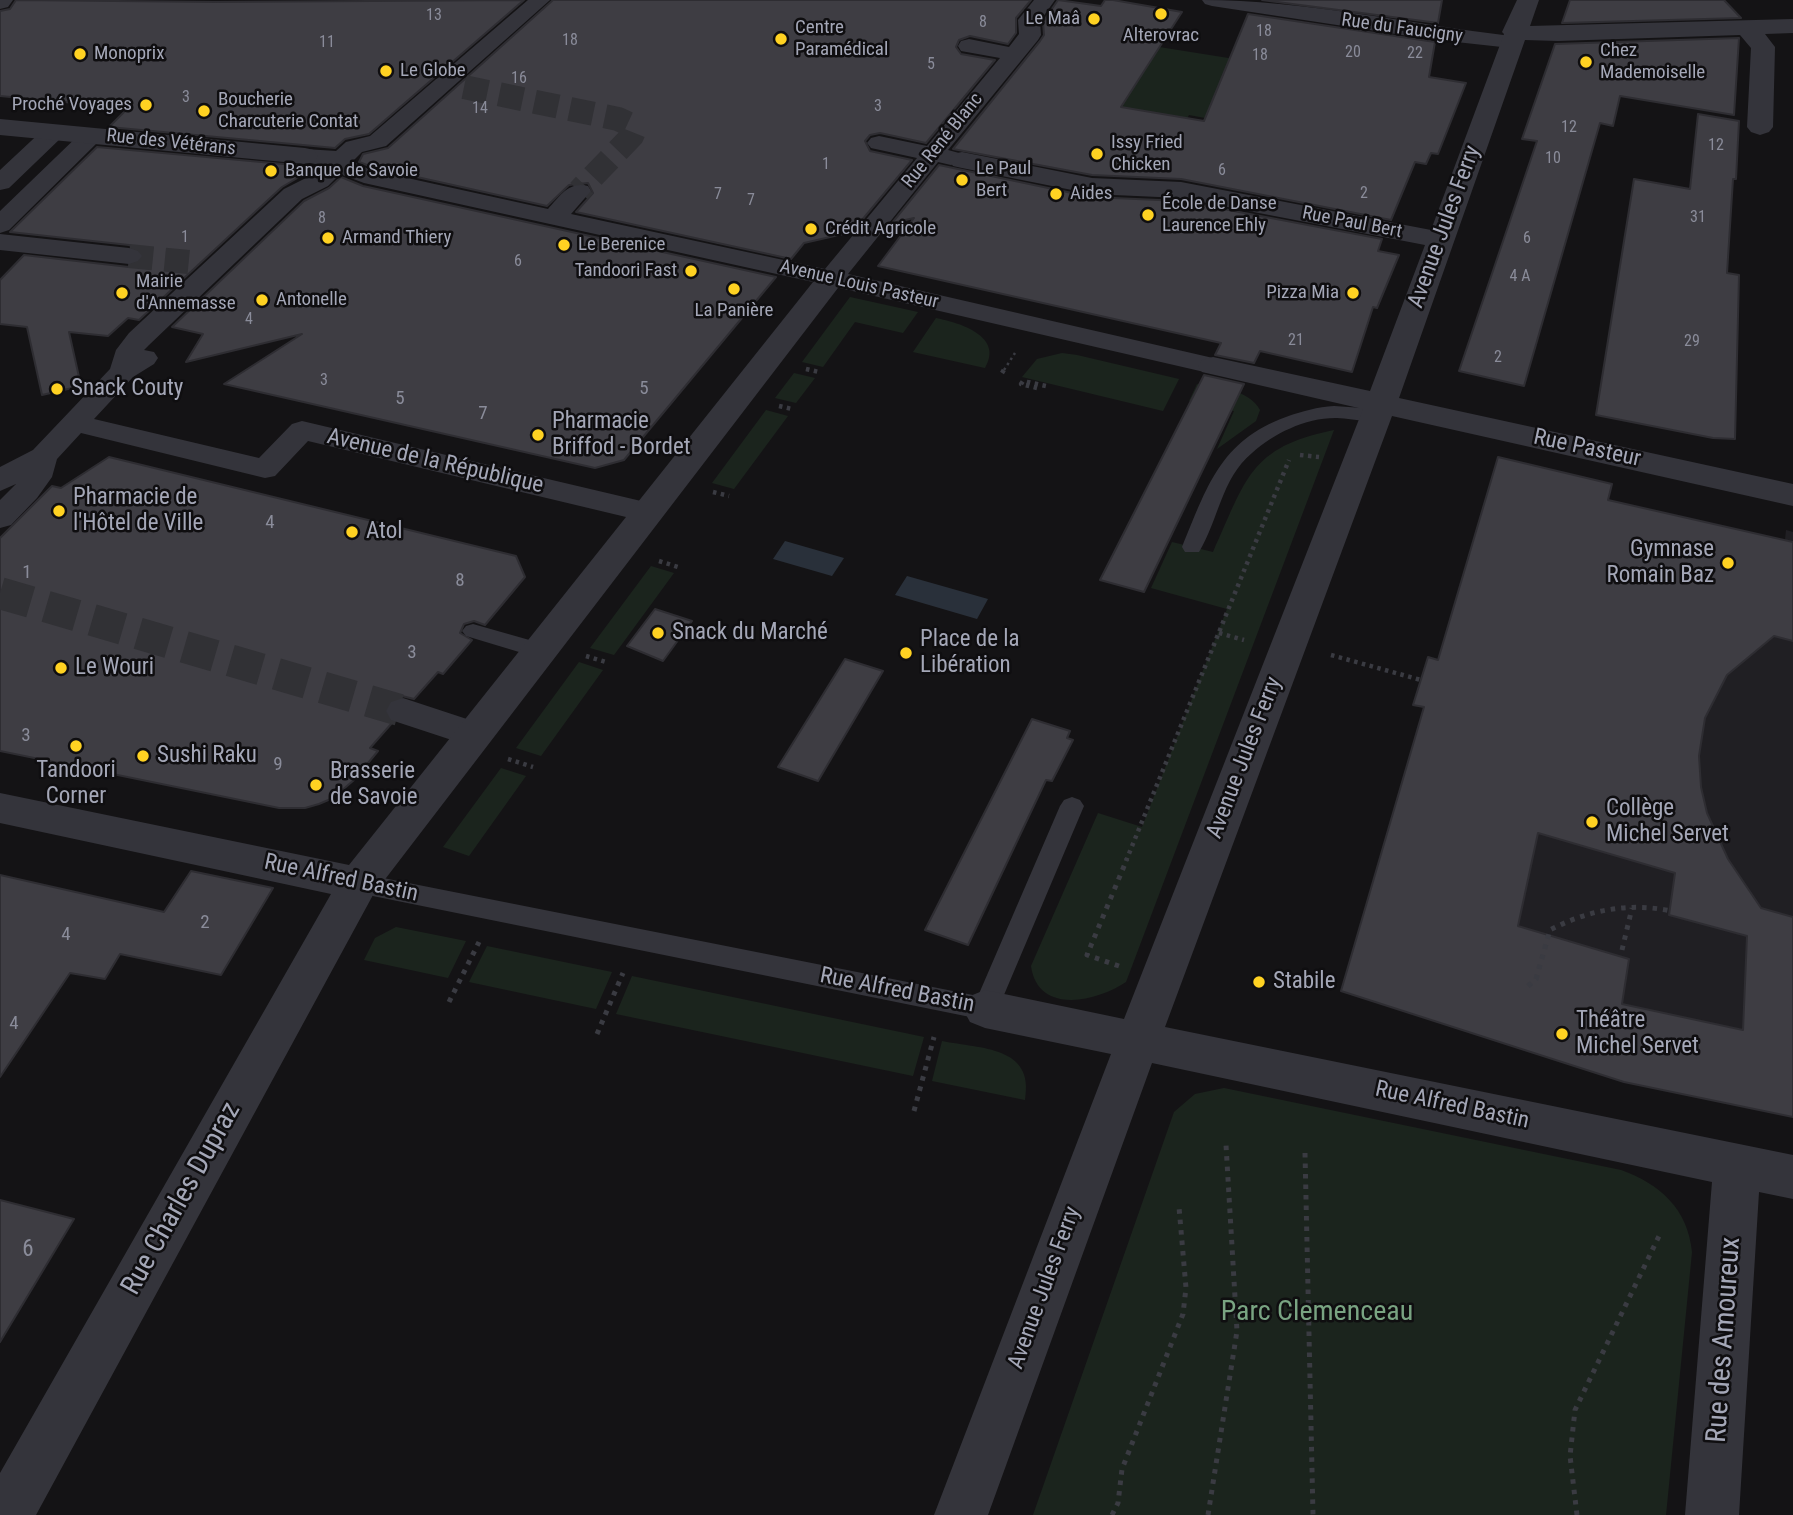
<!DOCTYPE html>
<html>
<head>
<meta charset="utf-8">
<style>
  body { margin:0 }
  canvas { display:block; background:#141315 }
</style>
</head>
<body>
<canvas width="1793" height="1515"></canvas>
<script>
const c = document.querySelector('canvas').getContext('2d');
c.lineJoin = 'round';
function fillPath(path, color) { c.fillStyle = color; c.fill(path, 'evenodd'); }
function stroke(path, color, width, dash) { c.strokeStyle = color; c.lineWidth = width; c.lineCap = dash ? 'butt' : 'round'; c.setLineDash(dash || []); c.stroke(path); }
function label(font, color, halo, rows, align = 'center') {
  c.font = font + ' "Roboto Condensed",sans-serif'; c.lineWidth = 5; c.setLineDash([]); c.textBaseline = 'middle'; c.strokeStyle = halo; c.fillStyle = color; for (const [text, x, y, turn = 0] of rows) {
    c.save(); c.translate(x, y); c.rotate((+turn || 0) * Math.PI / 180); c.textAlign = isNaN(turn) ? turn : align; if (halo) c.strokeText(text, 0, 0); c.fillText(text, 0, 0); c.restore();
  }
}
fillPath(new Path2D(`
  M1498,457L1612,484L1608,502L1785,540L1786,530L1793,532V949L1747,1037L1740,1029L1623,1005L1624,1082L1341,991L1424,708L1413,705L1428,657L1438,659Z`), '#201f23');
fillPath(new Path2D(`
  M1159,47L1241,60L1216,120L1189,115L1180,131L1113,119Z
  M850,297L918,312L903,333L855,322L823,367L802,362Z
  M936,318C960,323 1004,336 985,368L913,352Z
  M1062,353L1077,355L1179,379L1163,411L1022,377L1037,359Z
  M794,373L815,378L796,403L775,398Z
  M1197,384C1218,388 1249,389 1260,410L1256,421L1217,449L1234,411L1189,401Z
  M766,410L788,416L734,489L712,483Z
  M1334,430L1126,982C1096,1002 1038,1015 1031,966L1098,813L1142,827L1227,609L1151,588L1172,542L1213,552C1246,480 1249,447 1334,430Z
  M651,566L674,573L614,655L590,648Z
  M579,662L603,670L541,756L516,748Z
  M501,768L526,776L469,856L443,847Z
  M396,927L466,941L448,978L364,960L375,938Z
  M487,946L612,972L596,1009L469,982Z
  M632,976L924,1037L913,1076L616,1014Z
  M942,1041C981,1049 1035,1046 1025,1100L932,1081Z
  M1224,1088L1621,1170C1660,1184 1688,1209 1692,1252L1666,1515H1033L1174,1112L1195,1094Z`), '#1b241d');
fillPath(new Path2D(`
  M785,541L844,558L832,576L773,559Z
  M907,576L988,599L977,619L895,595Z`), '#29303a');
const building = new Path2D(`
  M16,0L215,2L524,0L369,134L345,139L335,148L109,127L128,108L0,96V11L10,9Z
  M553,0H1031L1016,18V33L1008,44L970,36L959,40L956,47L961,54L995,60L926,143L880,133L870,135L865,141L870,151L912,160L852,232L804,243L791,259L576,212L593,193L588,183L569,185L547,206L372,167L359,162L363,154L388,148Z
  M1058,0L1101,6L1105,0H1113L1182,12L1121,107L1204,121L1248,14L1435,42L1429,77L1466,83L1438,154L1431,153L1426,164L1415,162L1391,220L1181,179L1092,175L953,149L1040,41L1044,35L1043,22Z
  M1262,0H1442L1438,23Z
  M1570,0H1724L1741,18L1562,23Z
  M1739,38L1734,115L1620,96L1613,126L1600,123L1524,386L1459,371L1537,141L1522,139L1555,44Z
  M1698,114L1739,121L1736,179H1733L1727,273L1739,275L1735,439L1713,438L1596,415L1634,179L1690,189Z
  M97,147L316,167L282,187L139,320L128,318L108,336L69,332L81,386L42,395L27,327L0,324V280L24,255L129,267L139,263L145,256L140,249L129,245L10,232Z
  M939,165L1091,197L1181,201L1382,239L1378,251L1399,255L1377,308L1373,307L1352,372L1260,351L1254,363L1215,355L1221,343L878,266L914,218L892,223Z
  M341,177L363,186L776,277L624,460L595,468L224,384L302,334L186,362L203,334L172,327L304,201L329,188Z
  M1204,375L1244,384L1144,592L1100,580Z
  M109,457L516,556L525,577L485,625L474,621L464,624L460,633L472,640L443,674L438,672L414,699L402,696L389,701L384,712L392,723L370,748L378,751L354,780L333,798L319,804L305,808H279L0,751V538L52,486L61,488Z
  M1498,457L1612,484L1608,500L1793,542V641L1774,636L1727,675L1705,718L1699,756L1701,787L1707,813L1728,859L1761,908L1793,917V1117L1624,1082L1341,991L1424,707L1413,705L1428,657L1438,660ZM1538,833L1675,873L1669,915L1747,936L1743,1030L1622,1004L1629,959L1518,926Z
  M655,609L692,621L663,661L627,646Z
  M845,659L883,671L818,781L778,767Z
  M1032,719L1070,731L1067,738L1073,740L1052,781L1046,780L968,945L925,930Z
  M191,871L273,888L221,975L120,954L105,979L70,973L0,1077V875L164,912Z
  M0,1200L74,1219L0,1342Z`);
fillPath(building, '#3e3d43');
stroke(building, '#2e2d32', 2);
stroke(new Path2D(`
  M464,87L618,119L631,125L634,131L632,136L579,191
  M129,256L189,262`), '#313135', 24, [24, 12]);
stroke(new Path2D(`
  M0,593L403,711`), '#313135', 32, [32, 16]);
stroke(new Path2D(`
  M806,369L809,370
  M1004,370L1015,353`), '#3a3b42', 2.5, [2.5, 3.5]);
stroke(new Path2D(`
  M806,369L819,372
  M1002,373L1005,368
  M1037,388L1021,384L1023,381L1046,386
  M779,406L792,409
  M1300,455L1319,457
  M713,492L729,496
  M659,561L678,567
  M1219,633L1244,640
  M1331,655L1421,680
  M586,656L609,663
  M508,759L533,767
  M1126,861L1289,460`), '#3a3b42', 4.5, [3.5, 4.5]);
stroke(new Path2D(`
  M1622,950L1632,908
  M1119,966L1087,955L1127,859
  M1528,986L1536,979L1550,930C1588,910 1629,902 1671,911
  M449,1002L479,942
  M597,1034L623,973
  M914,1111L934,1037
  M1305,1153L1313,1515
  M1112,1515L1118,1503L1122,1469L1183,1314L1186,1288L1179,1207
  M1208,1515L1237,1331L1226,1145
  M1577,1515L1570,1456L1575,1410L1660,1234`), '#3a3b42', 5, [4.5, 6]);
fillPath(new Path2D(`
  M1334,406L1377,409L1386,415C1377,427 1349,417 1335,418C1305,418 1273,434 1252,453C1221,479 1219,519 1199,552H1185L1182,547C1207,487 1220,441 1286,417C1302,411 1318,407 1334,406Z
  M473,624L547,645L550,650L547,655L539,658L466,636L462,631L466,626Z
  M1072,797L1080,800L1084,806L998,1009L994,1017L985,1020L358,893L349,890L346,883L349,876L358,873L978,996L1060,806L1064,800Z`), '#34343b');
fillPath(new Path2D(`
  M528,0H550L386,146L362,152L354,160L357,164L371,170L548,209C560,196 569,181 588,186L591,191L571,214L825,269L917,158L871,148L867,143L871,138L879,136L927,146L1000,58L961,51L958,46L961,41L969,39L1009,47L1019,34L1018,20L1034,0H1055L1040,21L1041,35L1038,40L948,150L959,153L963,158L959,163L951,165L938,162L848,274L1213,358L1223,360L1227,366L1223,372L1213,374L831,286L364,183L340,174L328,186L302,199L149,345L144,350L154,352L158,358L154,364L133,377L94,419L259,458L292,424L302,421L658,505L662,512L658,519L647,522L308,441L275,476L265,478L81,433L57,459L52,477L37,498L11,525L0,528V500L16,484L0,491V467L33,450L110,369L116,350L129,333L284,189L310,176L322,165L297,161L293,156L297,151L305,149L336,151L346,142L370,136Z
  M1202,0C1305,0 1408,24 1511,36L1519,37L1522,42L1519,47L1511,48L1429,39L1212,6L1205,4Z
  M54,125L62,127L66,132L62,137L9,188L0,190V170L46,127Z
  M92,128L100,130L104,135L100,140L9,230L0,233V211L84,130Z
  M0,234L129,248L138,251L142,256L138,261L129,264L0,250Z
  M403,698L485,725L490,734L485,743L473,747L391,720L386,711L391,702Z`), '#34343b');
fillPath(new Path2D(`
  M0,0H13L8,7L0,9Z
  M1517,0H1539L1530,26L1793,19V33L1765,34L1775,47L1773,127L1769,132L1760,135L1751,132L1747,127L1751,48L1740,35L1558,41L1525,40L1399,398L1793,484V506L1392,416L1165,1027L1793,1155V1199L1759,1192L1739,1515H1685L1712,1182L1152,1063L988,1515H934L1111,1054L985,1028L970,1022L963,1009L970,996L985,990L1124,1019L1363,409L1202,372L1198,366L1202,360L1213,357L1370,391L1425,245L1181,198L1092,194L962,168L953,166L949,160L953,154L962,152L1092,178L1181,182L1431,230L1504,34L1502,32Z
  M0,119L305,148L314,150L318,156L314,162L305,164L0,135Z
  M831,269L841,272L845,278L841,284L373,895L36,1515H0V1473L331,894L0,823V793L349,865L821,272Z`), '#34343b');
for (const [x, y, r, color] of [
  [1161,14,7,"#ffd222"],
  [1094,19,7,"#ffd222"],
  [781,39,7,"#ffd222"],
  [80,54,7,"#ffd222"],
  [1586,62,7,"#ffd222"],
  [386,71,7,"#ffd222"],
  [146,105,7,"#ffd222"],
  [204,111,7,"#ffd222"],
  [1097,154,7,"#ffd222"],
  [271,171,7,"#ffd222"],
  [962,180,7,"#ffd222"],
  [1056,194,7,"#ffd222"],
  [1148,215,7,"#ffd222"],
  [811,229,7,"#ffd222"],
  [328,238,7,"#ffd222"],
  [564,245,7,"#ffd222"],
  [691,271,7,"#ffd222"],
  [734,289,7,"#ffd222"],
  [122,293,7,"#ffd222"],
  [1353,293,7,"#ffd222"],
  [262,300,7,"#ffd222"],
  [57,389,7,"#ffd222"],
  [538,435,7,"#ffd222"],
  [59,511,7,"#ffd222"],
  [352,532,7,"#ffd222"],
  [1728,563,7,"#ffd222"],
  [658,633,7,"#ffd222"],
  [906,653,7,"#ffd222"],
  [61,668,7,"#ffd222"],
  [76,746,7,"#ffd222"],
  [143,756,7,"#ffd222"],
  [316,785,7,"#ffd222"],
  [1592,822,7,"#ffd222"],
  [1259,982,7,"#ffd222"],
  [1562,1034,7,"#ffd222"]
]) { const dot = new Path2D(); dot.arc(x, y, r, 0, 2 * Math.PI); c.fillStyle = color; c.fill(dot); stroke(dot, '#0f0e10', 2.5); }
label('16px', '#8a8c9a', null, [
  ["13",434,16],
  ["8",983,23],
  ["18",1264,32],
  ["18",570,41],
  ["11",327,43],
  ["20",1353,53],
  ["22",1415,54],
  ["18",1260,56],
  ["5",931,65],
  ["16",519,79],
  ["3",186,98],
  ["3",878,107],
  ["14",480,109],
  ["12",1569,128],
  ["12",1716,146],
  ["10",1553,159],
  ["1",826,165],
  ["6",1222,171],
  ["2",1364,194],
  ["7",718,195],
  ["7",751,201],
  ["31",1698,218],
  ["8",322,219],
  ["1",185,238],
  ["6",1527,239],
  ["6",518,262],
  ["4 A",1520,277],
  ["4",249,320],
  ["21",1296,341],
  ["29",1692,342],
  ["2",1498,358],
  ["3",324,381]
]);
label('19px', '#a4a7b7', '#0f0e10', [
  ["Le Maâ",1080,19,"right"],
  ["Centre",795,28],
  ["Paramédical",795,50],
  ["Alterovrac",1161,36,"center"],
  ["Chez",1600,51],
  ["Mademoiselle",1600,73],
  ["Monoprix",94,54],
  ["Le Globe",400,71],
  ["Boucherie",218,100],
  ["Charcuterie Contat",218,122],
  ["Proché Voyages",132,105,"right"],
  ["Issy Fried",1111,143],
  ["Chicken",1111,165],
  ["Le Paul",976,169],
  ["Bert",976,191],
  ["Banque de Savoie",285,171],
  ["Aides",1070,194],
  ["École de Danse",1162,204],
  ["Laurence Ehly",1162,226],
  ["Crédit Agricole",825,229],
  ["Armand Thiery",342,238],
  ["Le Berenice",578,245],
  ["Tandoori Fast",677,271,"right"],
  ["Mairie",136,282],
  ["d'Annemasse",136,304],
  ["Pizza Mia",1339,293,"right"],
  ["Antonelle",276,300],
  ["La Panière",734,311,"center"]
], 'left');
label('19px', '#a4a7b7', '#0f0e10', [
  ["Rue du Faucigny",1402,29,8],
  ["Rue René Blanc",943,141,-51],
  ["Rue des Vétérans",171,143,6],
  ["Rue Paul Bert",1352,223,11],
  ["Avenue Louis Pasteur",859,285,13]
]);
label('19px', '#8a8c9a', null, [
  ["5",644,389],
  ["5",400,399],
  ["7",483,414],
  ["4",270,523],
  ["1",27,573],
  ["8",460,581],
  ["3",412,653],
  ["3",26,736],
  ["9",278,765],
  ["2",205,923],
  ["4",66,935],
  ["4",14,1024]
]);
label('23px', '#a4a7b7', '#0f0e10', [
  ["Avenue Jules Ferry",1445,227,-70],
  ["Rue Pasteur",1587,449,12],
  ["Avenue de la République",435,462,13],
  ["Avenue Jules Ferry",1245,758,-69],
  ["Rue Alfred Bastin",341,879,12],
  ["Rue Alfred Bastin",897,991,11],
  ["Rue Alfred Bastin",1452,1106,12],
  ["Avenue Jules Ferry",1045,1288,-70]
]);
label('23px', '#a4a7b7', '#0f0e10', [
  ["Snack Couty",71,389],
  ["Pharmacie",552,422],
  ["Briffod - Bordet",552,448],
  ["Pharmacie de",73,498],
  ["l'Hôtel de Ville",73,524],
  ["Atol",366,532],
  ["Gymnase",1714,550,"right"],
  ["Romain Baz",1714,576,"right"],
  ["Snack du Marché",672,633],
  ["Place de la",920,640],
  ["Libération",920,666],
  ["Le Wouri",75,668],
  ["Sushi Raku",157,756],
  ["Tandoori",76,771,"center"],
  ["Corner",76,797,"center"],
  ["Brasserie",330,772],
  ["de Savoie",330,798],
  ["Collège",1606,809],
  ["Michel Servet",1606,835],
  ["Stabile",1273,982],
  ["Théâtre",1576,1021],
  ["Michel Servet",1576,1047]
], 'left');
label('23px', '#8a8c9a', null, [
  ["6",28,1250]
]);
label('28px', '#a4a7b7', '#0f0e10', [
  ["Rue Charles Dupraz",182,1199,-61],
  ["Rue des Amoureux",1725,1340,-86]
]);
label('28px', '#79a482', '#0f0e10', [
  ["Parc Clemenceau",1317,1313]
]);
</script>
</body>
</html>
